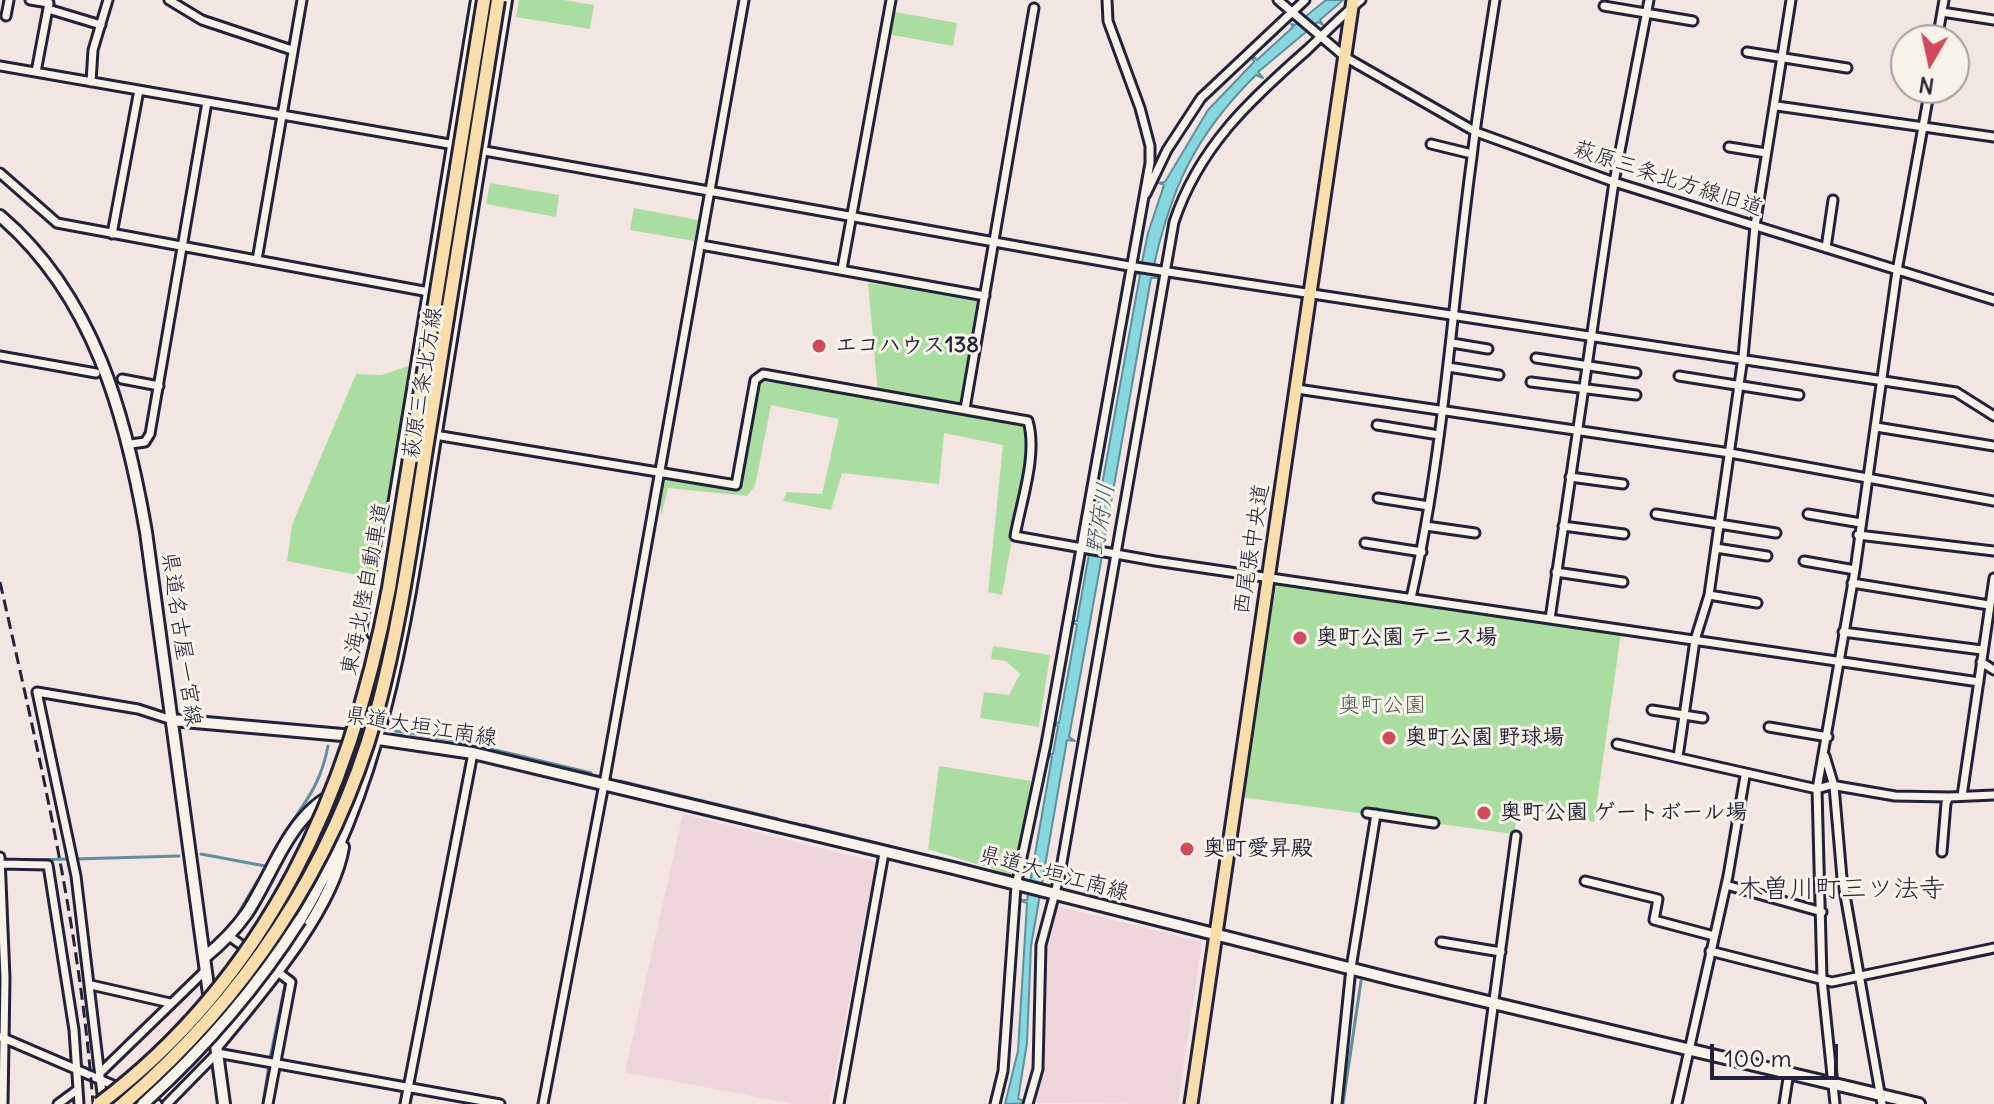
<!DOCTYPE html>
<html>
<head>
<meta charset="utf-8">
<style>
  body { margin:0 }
  #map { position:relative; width:1994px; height:1104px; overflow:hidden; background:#f3e5e2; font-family:Delius,sans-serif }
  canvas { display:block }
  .north { position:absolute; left:1890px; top:24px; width:80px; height:80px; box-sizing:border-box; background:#f7f3e8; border:2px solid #a29fa3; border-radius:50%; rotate:189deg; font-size:22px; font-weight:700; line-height:32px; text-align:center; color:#22223b }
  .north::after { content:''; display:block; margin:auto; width:28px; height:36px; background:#d1495b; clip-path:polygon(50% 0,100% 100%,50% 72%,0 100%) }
  .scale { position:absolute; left:1710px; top:1044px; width:128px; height:36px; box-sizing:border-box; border:4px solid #22223b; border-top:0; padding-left:10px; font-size:24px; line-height:28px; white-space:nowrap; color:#22223b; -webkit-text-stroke:6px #f7f3e8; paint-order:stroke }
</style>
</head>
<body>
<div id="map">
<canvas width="1994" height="1104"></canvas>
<div class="north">N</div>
<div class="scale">100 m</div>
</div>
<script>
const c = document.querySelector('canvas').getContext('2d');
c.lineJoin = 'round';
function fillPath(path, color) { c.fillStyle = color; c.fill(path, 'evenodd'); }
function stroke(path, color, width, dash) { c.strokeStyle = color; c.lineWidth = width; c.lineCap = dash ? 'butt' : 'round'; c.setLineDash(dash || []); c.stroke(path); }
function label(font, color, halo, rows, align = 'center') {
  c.font = font + ' Delius,"Klee One",sans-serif'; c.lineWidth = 6; c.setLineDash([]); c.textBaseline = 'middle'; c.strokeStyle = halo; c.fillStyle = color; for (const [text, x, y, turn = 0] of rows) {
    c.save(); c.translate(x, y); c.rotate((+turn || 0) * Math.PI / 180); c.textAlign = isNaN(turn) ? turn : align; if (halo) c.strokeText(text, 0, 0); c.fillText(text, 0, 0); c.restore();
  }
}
fillPath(new Path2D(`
  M683,814L876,862L829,1104H794L625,1072Z
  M1053,905L1202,942L1178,1104L1036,1103L1042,1061L1044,946Z`), '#eed5db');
fillPath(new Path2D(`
  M519,0H563L594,5L590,29L516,17Z
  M889,11L957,23L953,46L887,34Z
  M490,183L559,195L556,217L486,204Z
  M634,208L698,220L694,241L630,230Z
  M868,283L985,296L966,406L878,394Z
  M409,366L381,555L372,578L287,561L292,525L356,374L381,375Z
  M755,380L1024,420L1031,434L1002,595L988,592L1003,445L944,433L939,484L842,473L831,510L783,501L787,492L822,494L839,419L771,405L755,486L747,496L668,488L661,517L659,479L736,484Z
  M1277,581L1621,633L1594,822L1518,808L1514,834L1240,797Z
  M993,646L1050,655L1039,727L980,718L984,692L1009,695L1020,674L1006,661L991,659Z
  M939,766L1031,781L1018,877L928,849Z`), '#aadea0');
const water = new Path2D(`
  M1326,0H1343L1320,20L1323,25L1318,22L1258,72L1263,78L1256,75C1194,136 1170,190 1152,274L1158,278H1151L1102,553L1109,556H1102L1069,737L1075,741L1067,740L1031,946L1027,1043L1018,1099L1034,1103L1005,1104L1018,1051L1027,903L1018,900H1027L1052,757L1046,754H1053L1058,726L1052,722L1059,723L1077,625L1070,621H1077L1089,554L1081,552L1090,551L1140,275L1133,271L1140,272L1148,233L1164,185L1159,183L1165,182L1208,110L1254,62L1250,53L1257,60L1293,27L1291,24L1295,25Z`);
fillPath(water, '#86d8de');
stroke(water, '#5e8f9d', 2);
stroke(new Path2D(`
  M395,731L454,740L591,773
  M620,781L778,819
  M804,825L1005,875
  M201,854L265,866
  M272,854C294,813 319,795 328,746
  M75,859L179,856
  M8,861L67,859
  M239,912L258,880
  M270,1058L285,985
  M263,1104L269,1065
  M409,1104L411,1093
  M1343,1104L1361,981`), '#5e8f9d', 3);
const street = new Path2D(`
  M30,0L49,3L36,72
  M169,0L202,20L292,50
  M1278,0L1345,57L1476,132L1614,182L1994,300
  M1604,6L1693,21
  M48,9L101,25
  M1942,12L1994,20
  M6,16L9,0
  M1937,40L1944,0
  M1747,52L1847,68
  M0,66L455,145
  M91,82L93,50L108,0
  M1777,106L1994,137
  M1431,144L1472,154
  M1729,147L1766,153
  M479,150L1129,266L1956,392L1994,416
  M0,173L57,223L429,292
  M1146,194L1167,150L1201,98L1305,0
  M112,234L139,90
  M701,245L985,296
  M1826,248L1833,200
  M257,260L302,0
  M842,269L891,0
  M1452,343L1488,349
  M0,356L96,373
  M1536,358L1636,373
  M1448,367L1499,375
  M1679,376L1799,395
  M122,379L159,386
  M1531,382L1636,395
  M1297,389L1730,453L1994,501
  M965,409L1034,8
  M1377,425L1439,435
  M1876,427L1994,446
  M435,435L736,485L755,380L763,374L1028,421C1038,455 1021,502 1015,536L1155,561L1979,682
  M131,444L145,442L150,434L207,102
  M1570,477L1623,484
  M1378,498L1429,506
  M1656,514L1776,533
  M1808,514L1861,523
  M1426,526L1475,533
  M1563,526L1624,534
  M1858,535L1994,551
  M1365,543L1422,552
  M1716,548L1767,556
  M1804,561L1855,570
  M1556,572L1623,582
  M1852,583L1989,605
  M1709,595L1757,603
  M1411,598C1444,453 1452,304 1472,157C1478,105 1487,52 1495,0
  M1550,619L1614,182L1649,0
  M1843,632L1982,650
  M1981,662L1994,670
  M1652,710L1703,718
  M1769,727L1828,737
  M1617,744L1817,789L1831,785L1895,796L1949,797
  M1825,756L1834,786L1842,878L1882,1104
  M1678,757L1695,640L1709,595L1743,357L1755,226L1791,0
  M1962,796L1994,578
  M1367,813L1434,823
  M1942,852L1946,803L1949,797L1994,795
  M0,857L5,978L3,1104
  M1,864L48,865L74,1030L79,1104
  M1585,881L1658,899L1654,920L1714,936
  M1726,885L1822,912
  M229,936L261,959
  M1441,942L1501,952
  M1710,951L1832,982L1994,948
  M91,985L170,1003
  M1,1037L157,1104
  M101,1072L206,970
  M103,1102L76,876L37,692L138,709L172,720
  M58,1104L77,1090
  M167,1104L217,1053L500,1104
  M268,1104L291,982L274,969
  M405,1104L473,753
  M543,1104L604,784L744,0
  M839,1104L884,853
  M995,1104L1003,1071L1016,886L1046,744L1150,163V146L1140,108L1108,21L1107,0
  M1028,1104L1038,1069L1041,945L1060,874L1174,222C1199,147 1250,100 1307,50C1325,33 1342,15 1361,0
  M1337,1104L1351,968L1376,814
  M1480,1104L1516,836
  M1677,1104L1728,876L1745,776
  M1784,1104L1789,1072
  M1835,1104L1822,979L1817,789L1855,570L1897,271L1930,88`);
const secondary = new Path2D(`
  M0,216C94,296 126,416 146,532L224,1104
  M373,633L477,0
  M362,708L366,744
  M172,720L365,737L473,753L953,868L1396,980L1919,1104
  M300,920C389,773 409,597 436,432C459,288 482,144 506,0
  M205,957C221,944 235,930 247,913C277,867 294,799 355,787
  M217,1046C258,996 333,911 343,847`);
const primary = new Path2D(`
  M1191,1104L1353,0`);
stroke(street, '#22223b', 13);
stroke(secondary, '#22223b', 16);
stroke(primary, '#22223b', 17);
stroke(street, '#f7f3e8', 7);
stroke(secondary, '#f7f3e8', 10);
stroke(primary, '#f9deab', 11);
stroke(new Path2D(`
  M0,582C39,755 80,927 93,1104`), '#22223b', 3, [12, 6]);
const secondaryBridge = new Path2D(`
  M143,1104C204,1049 256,989 300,920`);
const highwayBridge = new Path2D(`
  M99,1104C268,977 351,791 389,588L484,0
  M123,1104C243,1001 333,868 376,715C403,616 415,513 432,412C454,274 476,137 498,0`);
stroke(secondaryBridge, '#22223b', 16, []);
stroke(highwayBridge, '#22223b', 18, []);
stroke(secondaryBridge, '#f7f3e8', 10);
stroke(highwayBridge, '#f9deab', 12);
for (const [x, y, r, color] of [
  [819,346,8,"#d1495b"],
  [1300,638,8,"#d1495b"],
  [1389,738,8,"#d1495b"],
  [1484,813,8,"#d1495b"],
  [1187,849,8,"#d1495b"]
]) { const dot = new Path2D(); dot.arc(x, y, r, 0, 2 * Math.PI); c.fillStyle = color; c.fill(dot); stroke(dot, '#f7f3e8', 3); }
label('22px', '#22223b', '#f7f3e8', [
  ["萩原三条北方線旧道",1668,179,18],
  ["萩原三条北方線",423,383,-81],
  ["西尾張中央道",1252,549,-81],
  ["東海北陸自動車道",366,589,-79],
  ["県道名古屋一宮線",181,639,82],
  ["県道大垣江南線",421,727,9],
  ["県道大垣江南線",1054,874,15]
]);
label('bold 22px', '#22223b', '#f7f3e8', [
  ["エコハウス138",835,346],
  ["奥町公園 テニス場",1316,638],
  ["奥町公園 野球場",1405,738],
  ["奥町公園 ゲートボール場",1500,813],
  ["奥町愛昇殿",1203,849]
], 'left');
label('22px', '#4b5a59', '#f7f3e8', [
  ["奥町公園",1382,706]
]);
label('italic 24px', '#40596c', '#f7f3e8', [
  ["野府川",1101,519,-80]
]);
label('26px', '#22223b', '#f7f3e8', [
  ["木曽川町三ツ法寺",1841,890]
]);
</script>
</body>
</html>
